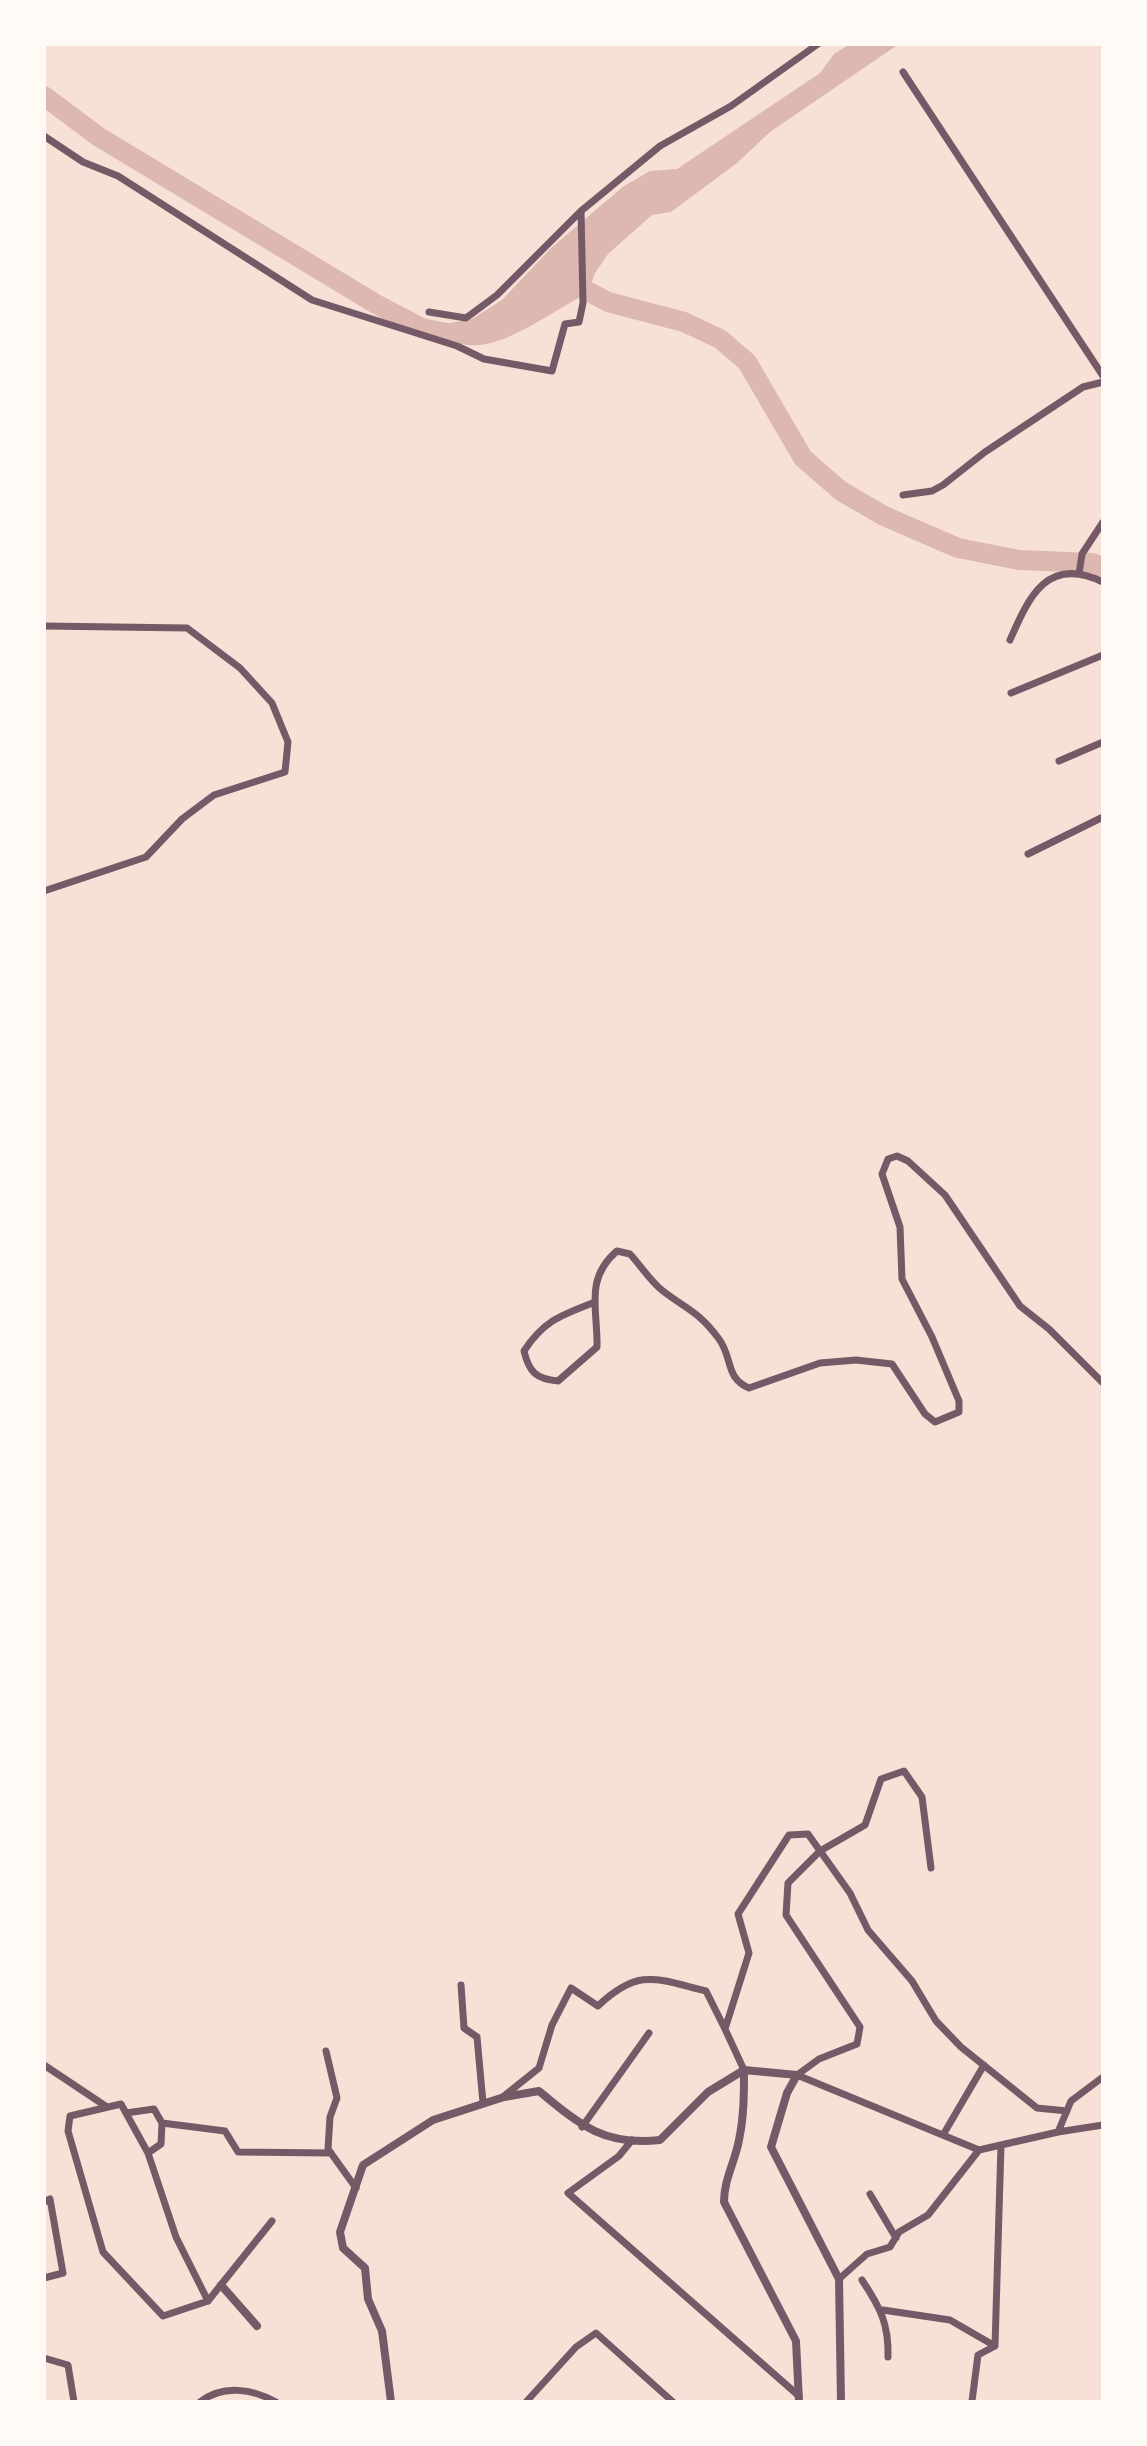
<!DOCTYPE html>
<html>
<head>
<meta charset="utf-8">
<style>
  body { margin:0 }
  #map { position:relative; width:1147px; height:2446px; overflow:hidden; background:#f7e1d7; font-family:"Titillium Web",sans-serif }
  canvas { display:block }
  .frame { position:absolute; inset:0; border:46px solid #fffaf5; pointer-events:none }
</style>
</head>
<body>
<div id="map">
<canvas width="1147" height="2446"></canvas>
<div class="frame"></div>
</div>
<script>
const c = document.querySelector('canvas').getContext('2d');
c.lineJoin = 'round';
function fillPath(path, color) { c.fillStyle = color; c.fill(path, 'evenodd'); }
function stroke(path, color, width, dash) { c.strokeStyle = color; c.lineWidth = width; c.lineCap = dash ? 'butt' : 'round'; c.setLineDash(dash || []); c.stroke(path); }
fillPath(new Path2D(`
  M850,44H899L770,132L737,163L671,212L652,215L608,254L595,273L587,294C552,310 506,349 468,345C453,344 436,333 422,328L472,319L502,300L551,248L624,186L650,171L677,169L820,73L834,54Z`), '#dcb8b0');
stroke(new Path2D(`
  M44,96L99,137L376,304L422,328L446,333
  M564,289L578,286L608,302L684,322L720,339L747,362L803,458L841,491L884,516L958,548L1019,560L1092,563L1103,567`), '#dcb8b0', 20);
stroke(new Path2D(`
  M903,72L1103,376
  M44,136L83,162L118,176L312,300L457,346L484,359L552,371L565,324L579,322L583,303L581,211L497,295L466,318L429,312
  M581,211L660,146L731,106L818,44
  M903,495L932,491L943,485L985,452L1083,387L1103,382
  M1079,574L1082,554L1103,522
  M44,626L187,628L240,668L272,703L288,742L285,772L214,795L182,819L146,857L44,891
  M1010,640C1029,597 1047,555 1103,582
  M1011,693L1103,655
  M1059,761L1103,742
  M1028,854L1103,817
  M595,1302C562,1315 544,1320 524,1351C529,1372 536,1379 558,1381L597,1347C598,1310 584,1279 617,1251L630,1254C641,1266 651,1282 663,1291C689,1311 698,1311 719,1339C733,1358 725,1378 749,1388L820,1363L856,1360L892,1364L925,1414L935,1422L959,1412V1401L932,1337L902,1279L900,1227L882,1174L888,1159L897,1156L908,1161L945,1195L1020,1306L1049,1329L1103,1383
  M461,1985L464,2028L477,2037L483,2103
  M326,2051L337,2098L330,2117L328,2149L356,2188
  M44,2065L107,2107
  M744,2070L725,2029L749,1953L738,1914L789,1835L808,1834L850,1893L868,1930L912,1981L936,2021L961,2047L1037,2108L1067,2111
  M797,2075L819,2059L857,2044L860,2027L786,1915L788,1883L820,1851L865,1825L881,1779L904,1771L922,1797L931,1868
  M797,2075L979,2150L1058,2132L1071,2101L1103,2077
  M504,2096L539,2068L552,2025L571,1988L598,2006C639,1967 657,1979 706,1991L725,2029
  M126,2113L154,2109L162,2123
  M582,2127L649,2033
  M1058,2132L1103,2125
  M943,2135L984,2065
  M632,2140L619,2156L568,2193L799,2396
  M148,2153L121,2104L70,2116L68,2131L103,2252L163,2316L208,2301
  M870,2194L896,2238
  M44,2202L50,2199L63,2273L44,2278
  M272,2221L208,2301L176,2237L148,2153L161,2144L162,2123L225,2131L238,2152L331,2153
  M839,2279L867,2254L890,2247L899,2232L928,2215L979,2150
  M862,2280C880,2307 889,2324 888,2357
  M883,2310L950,2320L995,2346
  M44,2358L68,2365L74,2402
  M972,2401L978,2355L995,2346L1001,2145
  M200,2402C223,2384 253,2389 276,2402
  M526,2402L576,2347L596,2333L673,2402`), '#755966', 7);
stroke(new Path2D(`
  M744,2070C744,2094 744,2116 739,2140C735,2162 724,2179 724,2202L796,2341L799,2402
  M221,2285L257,2326
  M391,2402L382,2331L368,2299L365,2268L343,2248L340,2232L363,2165L433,2120L504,2097L539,2091C580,2125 604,2146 660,2140L708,2092L744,2070L797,2075L787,2093L771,2147L839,2279L841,2402`), '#755966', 8);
</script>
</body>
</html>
